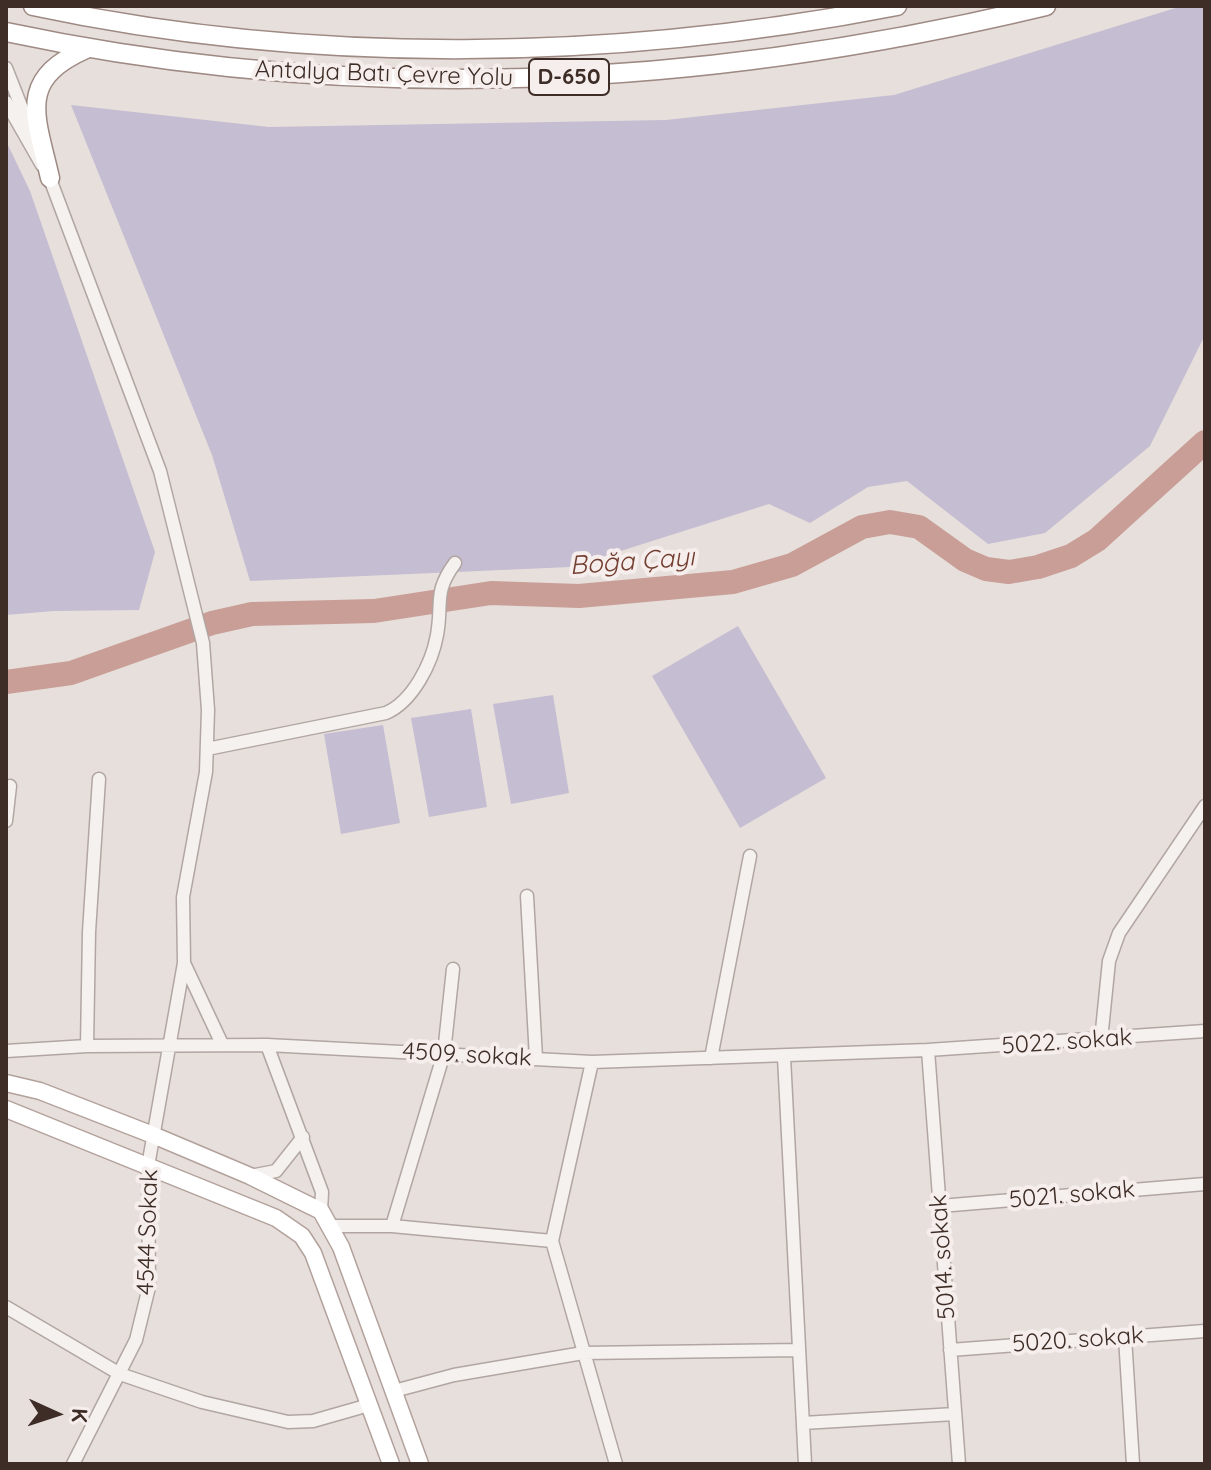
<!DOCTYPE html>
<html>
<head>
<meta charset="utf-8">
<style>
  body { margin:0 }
  #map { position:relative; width:1211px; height:1470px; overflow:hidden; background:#e7dfdc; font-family:Quicksand,sans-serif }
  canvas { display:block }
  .frame { position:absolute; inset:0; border:8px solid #3e2d26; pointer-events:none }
  .north { position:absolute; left:16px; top:1374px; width:80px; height:80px; -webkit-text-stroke:6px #f5eeec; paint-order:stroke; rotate:93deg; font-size:22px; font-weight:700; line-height:32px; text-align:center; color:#3e2d26 }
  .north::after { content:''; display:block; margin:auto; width:28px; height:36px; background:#3e2d26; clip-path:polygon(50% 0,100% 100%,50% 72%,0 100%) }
</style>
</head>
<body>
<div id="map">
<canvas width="1211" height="1470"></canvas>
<div class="frame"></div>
<div class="north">K</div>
</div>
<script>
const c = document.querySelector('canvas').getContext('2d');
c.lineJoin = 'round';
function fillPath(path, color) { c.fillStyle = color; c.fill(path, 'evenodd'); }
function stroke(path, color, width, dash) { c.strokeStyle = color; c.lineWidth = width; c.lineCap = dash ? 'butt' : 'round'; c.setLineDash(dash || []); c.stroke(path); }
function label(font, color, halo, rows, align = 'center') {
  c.font = font + ' Quicksand,sans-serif'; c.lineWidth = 8; c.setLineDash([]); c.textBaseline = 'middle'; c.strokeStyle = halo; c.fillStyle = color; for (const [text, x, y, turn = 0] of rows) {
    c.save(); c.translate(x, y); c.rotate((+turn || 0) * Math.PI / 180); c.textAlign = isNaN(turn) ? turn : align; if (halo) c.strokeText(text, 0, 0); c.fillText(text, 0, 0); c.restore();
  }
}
fillPath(new Path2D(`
  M1182,6H1205V335L1150,446L1045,533L988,544L907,481L868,487L810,523L769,504L570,567L250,581L212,455L71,105L269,127L666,120L894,95Z
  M6,141L30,191L155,552L139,610L54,611L6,615Z
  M738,626L826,778L740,828L652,676Z
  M553,695L569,793L511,804L493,704Z
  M471,709L487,807L429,817L411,718Z
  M383,725L400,823L341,834L324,734Z`), '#c5bdd1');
stroke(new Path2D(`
  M6,682L71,673L212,623L252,614L374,611L491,593L579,596L733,582L792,565L862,527L890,522L919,527L965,560L986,569L1009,572L1038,567L1071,556L1097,540L1205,442`), '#c99e96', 24);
const minor = new Path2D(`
  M6,68L34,139
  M6,102L42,165
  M47,171L160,471L203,643L208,710L206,772L183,897L184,963L148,1166L149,1287L136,1340L73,1464
  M207,749L386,713C413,701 432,663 437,635C443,602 433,593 455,563
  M6,821L10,786
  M527,896L536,1058
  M184,963L222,1044
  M1101,1040L1109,961L1119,933L1205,806
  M267,1045L322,1192L321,1211
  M87,1046L89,932L99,779
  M928,1050L959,1464
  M6,1051L87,1046L267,1045L592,1062L928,1050L1205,1031
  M784,1057L805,1464
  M711,1058L750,856
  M592,1062L552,1241L616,1464
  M250,1176L276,1171L303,1137
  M940,1206L1205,1184
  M331,1226H392L552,1241
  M392,1226L444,1053L453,969
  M6,1307L120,1374L202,1402L288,1422L313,1421L369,1405
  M1125,1337L1133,1464
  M950,1350L1205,1331
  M394,1391L454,1375L583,1353L799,1350
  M803,1423L955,1414`);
const major = new Path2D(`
  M6,1083L40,1091L153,1135L250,1176L321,1211L341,1247L420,1464
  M6,1109L276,1218L302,1236L313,1253L391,1464`);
const highway = new Path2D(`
  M33,6C313,66 616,61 897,6
  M6,32C355,106 700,89 1046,6
  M50,178C36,116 16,80 86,49`);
stroke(minor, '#b1a6a2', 15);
stroke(major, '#b3a19b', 19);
stroke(highway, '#9e8a83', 21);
stroke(minor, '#f5f1ef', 12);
stroke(major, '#fff', 16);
stroke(highway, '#fff', 18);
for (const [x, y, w] of [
  [569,77,80]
]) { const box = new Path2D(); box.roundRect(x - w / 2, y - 18, w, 36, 6); c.fillStyle = '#f5eeec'; c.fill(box); stroke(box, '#3e2d26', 2); }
label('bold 22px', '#3e2d26', null, [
  ["D-650",569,77]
]);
label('24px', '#3e2d26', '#f5eeec', [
  ["Antalya Batı Çevre Yolu",384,74,2],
  ["5022. sokak",1067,1042,-4],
  ["4509. sokak",467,1055,3],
  ["5021. sokak",1072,1195,-5],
  ["4544 Sokak",148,1232,-88],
  ["5014. sokak",943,1257,-94],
  ["5020. sokak",1078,1340,-4]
]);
label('italic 26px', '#733d2f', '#f5eeec', [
  ["Boğa Çayı",632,562,-4]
]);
</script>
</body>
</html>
